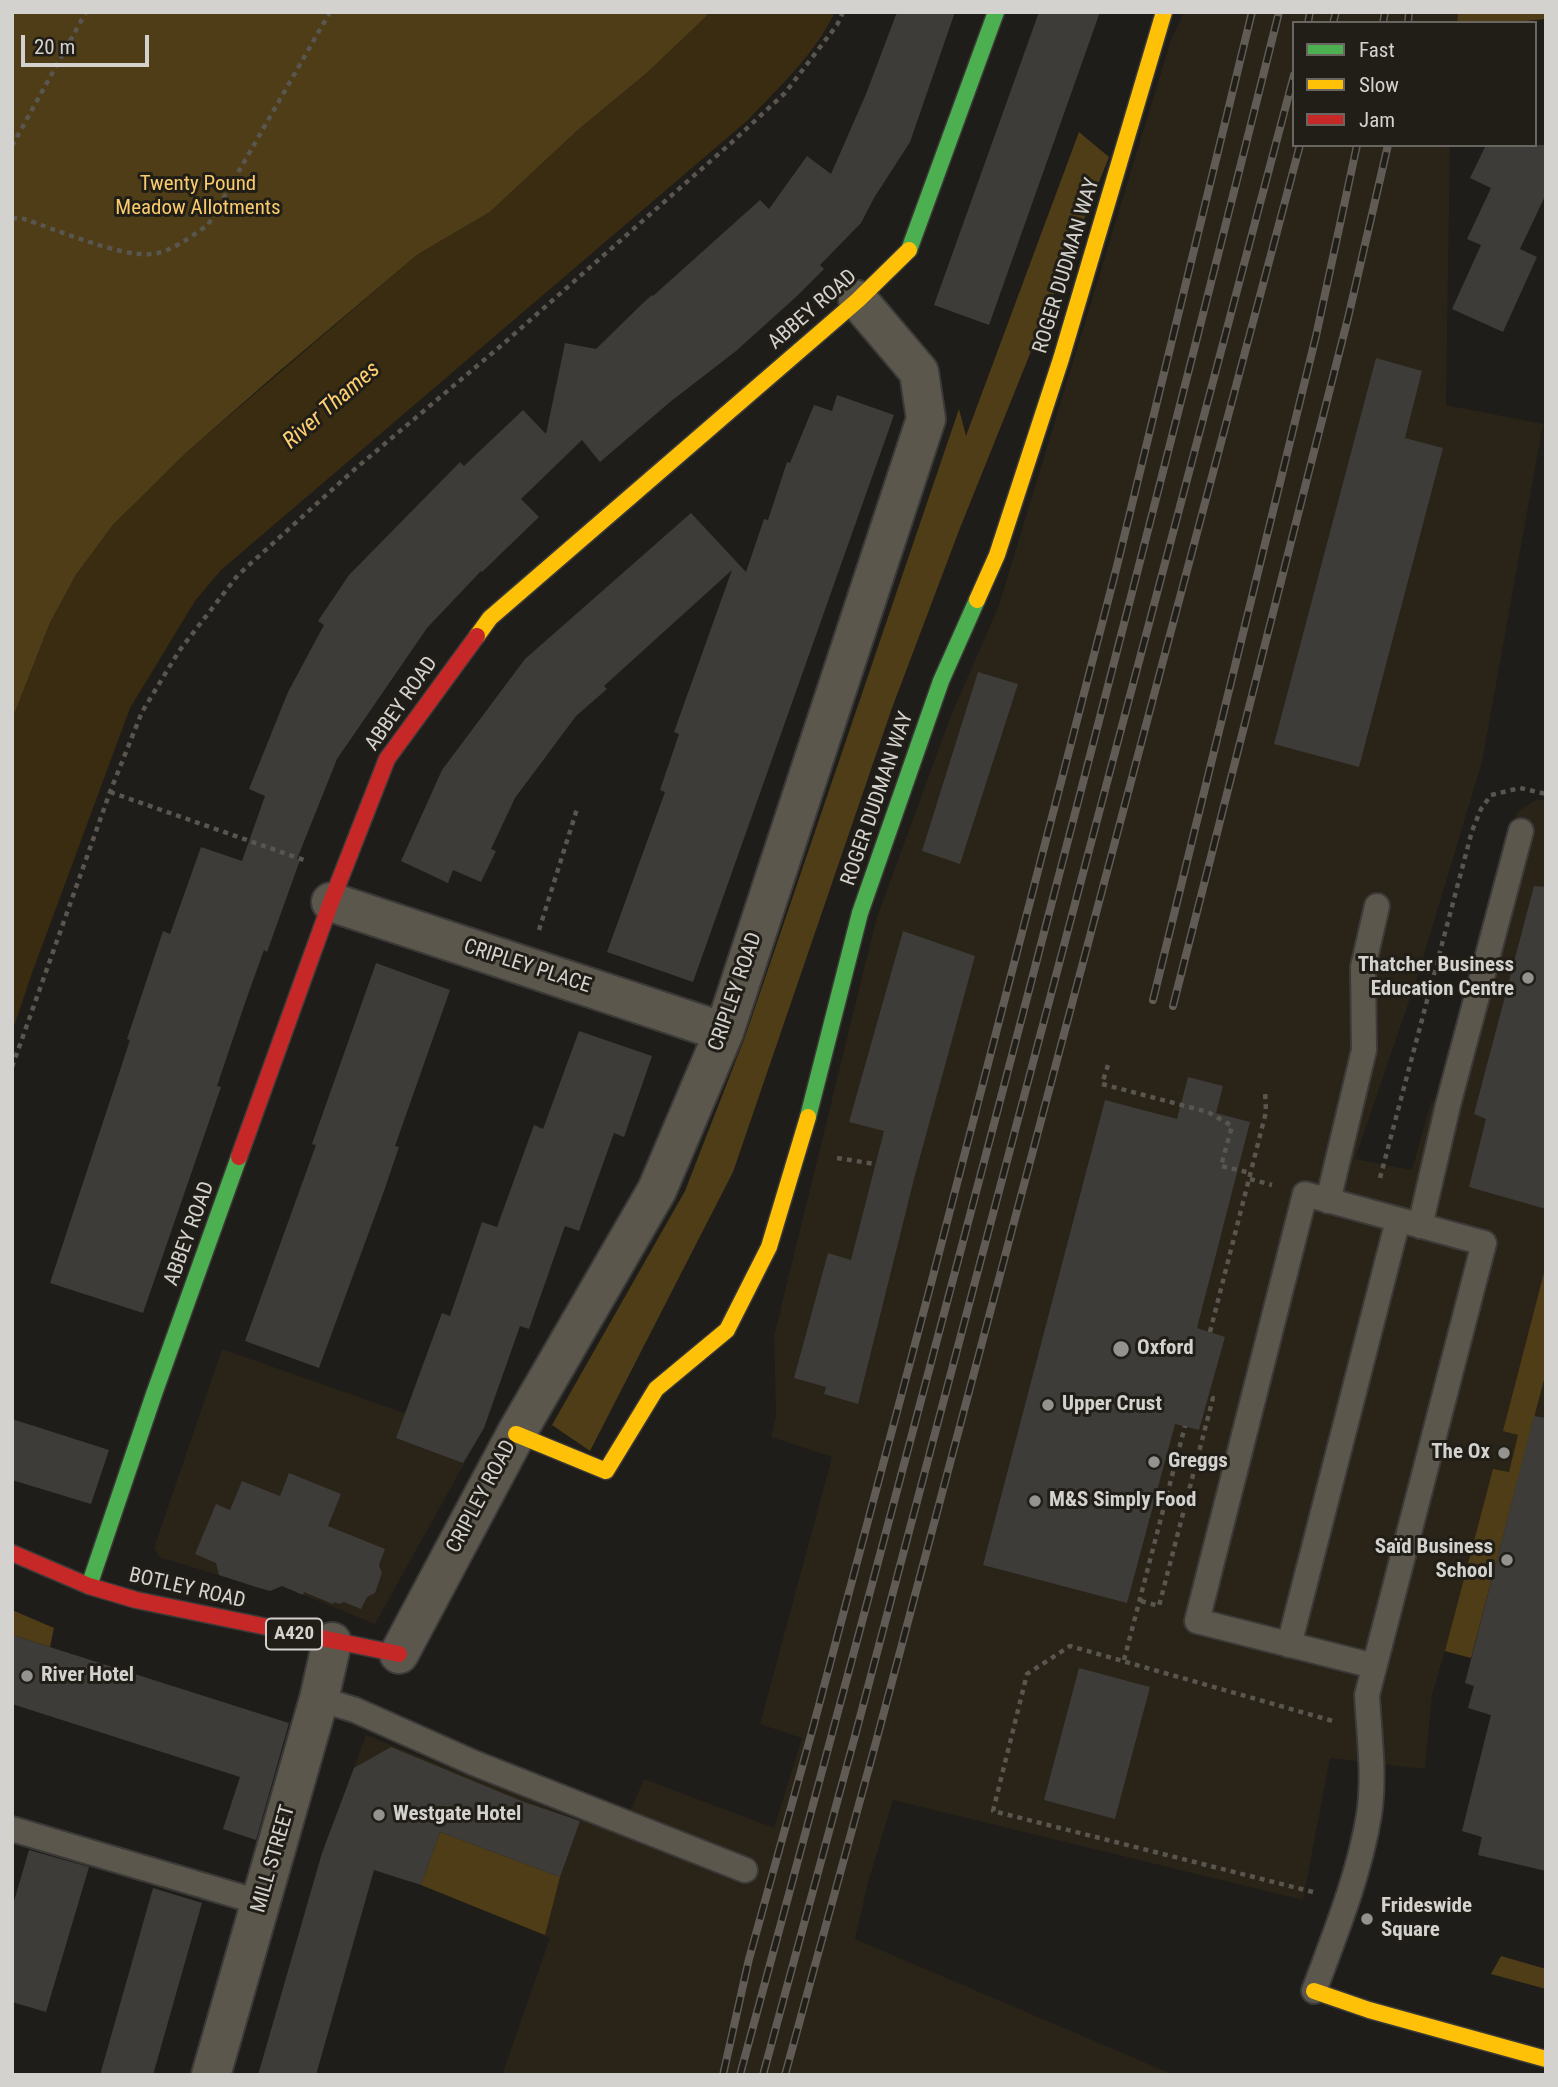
<!DOCTYPE html>
<html>
<head>
<meta charset="utf-8">
<style>
  body { margin:0 }
  #map { position:relative; width:1558px; height:2087px; overflow:hidden; background:#1f1d1a; font-family:"Roboto Condensed",sans-serif }
  canvas { display:block }
  .frame { position:absolute; inset:0; border:14px solid #d4d2ce; pointer-events:none }
  .legend { position:absolute; left:1292px; top:21px; width:245px; height:126px; box-sizing:border-box; background:#211e18; border:2px solid #696661; margin:0; padding:9px 12px; list-style:none; font-size:21px; color:#d4d2ce }
  .legend li { display:flex; align-items:center; gap:14px; height:35px }
  .legend b { width:35px; border:2px solid #696661 }
  .scale { position:absolute; left:21px; top:35px; width:128px; height:32px; box-sizing:border-box; border:4px solid #d4d2ce; border-top:0; padding-left:9px; font-size:21px; line-height:24px; white-space:nowrap; color:#d4d2ce; -webkit-text-stroke:5px #211e18; paint-order:stroke }
</style>
</head>
<body>
<div id="map">
<canvas width="1558" height="2087"></canvas>
<div class="frame"></div>
<ul class="legend">
<li><b style="height:9px;background:#4caf50"></b>Fast</li>
<li><b style="height:9px;background:#ffc107"></b>Slow</li>
<li><b style="height:9px;background:#c62828"></b>Jam</li>
</ul>
<div class="scale">20 m</div>
</div>
<script>
const c = document.querySelector('canvas').getContext('2d');
c.lineJoin = 'round';
function fillPath(path, color) { c.fillStyle = color; c.fill(path, 'evenodd'); }
function stroke(path, color, width, dash) { c.strokeStyle = color; c.lineWidth = width; c.lineCap = dash ? 'butt' : 'round'; c.setLineDash(dash || []); c.stroke(path); }
function label(font, color, halo, rows, align = 'center') {
  c.font = font + ' "Roboto Condensed",sans-serif'; c.lineWidth = 6; c.setLineDash([]); c.textBaseline = 'middle'; c.strokeStyle = halo; c.fillStyle = color; for (const [text, x, y, turn = 0] of rows) {
    c.save(); c.translate(x, y); c.rotate((+turn || 0) * Math.PI / 180); c.textAlign = isNaN(turn) ? turn : align; if (halo) c.strokeText(text, 0, 0); c.fillText(text, 0, 0); c.restore();
  }
}
fillPath(new Path2D(`
  M1184,12H1458L1457,23H1294V145H1450L1446,405L1543,424L1482,762L1417,978L1355,1159L1412,1170L1431,1102L1445,1103L1517,812L1537,799L1546,801V1871L1478,1855L1481,1837L1462,1831L1491,1715L1468,1708L1474,1686L1465,1683L1471,1658L1445,1651L1432,1695L1425,1769L1330,1758L1303,1900L893,1800L868,1883L855,1939L1174,2075H502L550,1938L421,1885L322,1854L366,1735L581,1821L630,1812L644,1779L774,1828L802,1738L760,1724L832,1457L771,1437L776,1416L774,1336L876,920L950,718L999,605L1171,40Z
  M222,1349L478,1439L375,1624L282,1586L270,1591L159,1557L154,1548Z`), '#292318');
fillPath(new Path2D(`
  M12,12H711L647,73L578,130L490,212L417,255L276,374L187,452L113,525L76,575L50,623L12,720Z
  M1458,12H1546V19L1506,23H1457Z
  M1079,132L1109,157L960,528L892,708L733,1172L590,1451L552,1425L685,1191L745,1037L959,409L966,436Z
  M1546,1265V1372L1471,1658L1445,1651L1493,1469L1509,1472L1518,1435L1503,1431Z
  M12,1610L54,1628L50,1647L12,1635Z
  M440,1832L560,1877L545,1935L421,1885Z
  M1501,1956L1546,1969V1989L1491,1974Z`), '#4e3d17');
fillPath(new Path2D(`
  M711,12H835C815,54 779,87 748,120L221,570L195,601L130,708L32,973L12,1032V720L50,623L76,575L113,525L187,452L417,255L490,212L578,130L647,73Z`), '#3a2c10');
fillPath(new Path2D(`
  M897,12H955L910,142L874,198L861,223L820,265L824,269L797,296L736,351L670,402L600,462L582,440L521,499L539,517L482,572L481,571L427,628L337,759L297,859L300,860L267,952L264,950L246,1000L217,1086L221,1087L143,1313L50,1283L130,1040L127,1039L163,931L170,934L201,847L242,861L265,796L249,789L288,692L324,625L318,621L349,575L460,462L464,466L523,410L546,434L565,343L596,349L642,304L652,295L653,296L760,200L769,209L807,156L831,174L866,94Z
  M1039,12H1100L989,325L934,305Z
  M1486,145H1546V194L1520,249L1537,257L1503,332L1452,309L1481,245L1467,239L1491,188L1470,178Z
  M1376,358L1422,371L1405,438L1443,448L1359,767L1274,744Z
  M837,395L894,415L693,982L607,952L665,792L660,790L679,734L674,732L732,570L604,686L607,689L576,716L515,798L491,849L496,851L481,882L453,870L448,883L401,861L442,770L525,659L691,513L746,572L764,519L768,520L787,462L790,463L814,405L832,411Z
  M978,672L1018,684L960,864L922,851Z
  M1534,886L1546,887V1209L1469,1187L1486,1119L1474,1114Z
  M903,931L975,956L915,1175L858,1404L824,1394L826,1387L794,1378L828,1253L851,1260L884,1131L849,1122Z
  M376,963L450,990L395,1146L399,1147L384,1191L319,1368L245,1341L316,1145L312,1144Z
  M579,1031L652,1056L624,1137L614,1133L579,1231L565,1226L529,1329L520,1326L484,1428L463,1463L396,1438L442,1313L450,1316L482,1222L497,1227L534,1125L543,1129Z
  M1188,1077L1223,1086L1216,1113L1250,1122L1197,1328L1225,1337L1199,1430L1175,1424L1127,1603L983,1565L1105,1100L1177,1119Z
  M1534,1416L1546,1418V1871L1478,1855L1482,1837L1462,1831L1491,1715L1468,1708L1474,1686L1465,1683Z
  M12,1419L109,1450L91,1504L12,1480Z
  M289,1473L341,1494L328,1526L385,1549L379,1565L382,1573L375,1593L367,1597L361,1609L344,1602L340,1604L334,1602L333,1604L304,1592L303,1595L282,1586L270,1591L256,1587L219,1575L216,1563L195,1554L216,1504L230,1510L242,1481L280,1496Z
  M12,1635L289,1723L256,1840L223,1829L240,1777L12,1704Z
  M1079,1668L1150,1687L1115,1819L1044,1800Z
  M391,1747L524,1802L580,1821L560,1877L440,1832L421,1885L374,1870L316,2075H258L322,1853L354,1768Z
  M29,1850L89,1867L46,2012L12,2002V1908Z
  M153,1888L202,1903L193,1934L153,2075H100Z`), '#3d3c39');
const lane = new Path2D(`
  M1328,1201L1364,1050L1363,967L1377,906
  M1420,1226L1448,1105L1521,831
  M1289,1645L1398,1220
  M319,1699L355,1710L474,1763L745,1870
  M12,1829L262,1903
  M1314,1991C1335,1934 1359,1876 1369,1815C1375,1776 1369,1734 1367,1695L1484,1243L1305,1194L1197,1621L1374,1666`);
const street = new Path2D(`
  M331,902L724,1032
  M399,1654L516,1434L657,1190L724,1032L926,419L919,372L858,300
  M211,2075L319,1699L332,1642`);
const fast = new Path2D(`
  M909,250L996,12
  M808,1117L860,913L941,681L977,600
  M89,1586L154,1394L239,1157`);
const slow = new Path2D(`
  M977,600L997,555L1061,359L1164,12
  M477,636L490,618L858,300L909,250
  M516,1434L606,1471L656,1389L727,1330L769,1247L808,1117
  M1314,1991L1369,2010L1546,2059`);
const jam = new Path2D(`
  M239,1157L331,902L387,759L477,636
  M12,1553L89,1586L136,1600L399,1654`);
stroke(lane, '#3b3a38', 28);
stroke(street, '#3b3a38', 42);
stroke(fast, '#3b3a38', 19);
stroke(slow, '#3b3a38', 19);
stroke(jam, '#3b3a38', 19);
stroke(new Path2D(`
  M12,146L86,12
  M12,218L24,219C55,229 120,257 150,254C171,253 191,236 208,225L330,12
  M110,792L304,860
  M539,930L577,809
  M1108,1065L1102,1084L1208,1112L1232,1126L1221,1166L1251,1173
  M12,1067L110,792L142,712L179,651L238,575L355,469L503,344L731,143L785,93L837,25L843,12
  M837,1158L875,1164
  M1380,1178L1472,831L1481,809L1491,795L1520,788L1546,794
  M1250,1179L1272,1185
  M1210,1332L1266,1112L1265,1090
  M1141,1601L1159,1606L1213,1398L1219,1400
  M1124,1660L1185,1426
  M1313,1892L993,1811L1027,1674L1070,1646L1333,1721`), '#59554f', 4.5, [5, 5]);
stroke(lane, '#5c574c', 24);
stroke(street, '#5c574c', 38);
stroke(fast, '#4caf50', 16);
stroke(slow, '#ffc107', 16);
stroke(jam, '#c62828', 16);
const rail = new Path2D(`
  M1308,23L1310,12
  M1333,23L1336,12
  M1383,23L1385,12
  M1408,23L1409,12
  M1153,1000L1316,336L1357,145
  M1173,1006L1348,318L1388,145
  M723,2075L749,1959L814,1724L932,1280L1117,566L1252,12
  M740,2075C926,1389 1107,702 1279,12
  M763,2075L855,1736L1294,75
  M785,2075L876,1742L1300,145`);
stroke(rail, '#605c55', 8);
stroke(rail, '#211e18', 5, [16]);
for (const [x, y, r, color] of [
  [1528,978,7,"#95938f"],
  [1121,1349,9,"#95938f"],
  [1048,1405,7,"#95938f"],
  [1504,1453,7,"#95938f"],
  [1154,1462,7,"#95938f"],
  [1035,1501,7,"#95938f"],
  [1507,1560,7,"#95938f"],
  [27,1676,7,"#95938f"],
  [379,1815,7,"#95938f"],
  [1367,1919,7,"#95938f"]
]) { const dot = new Path2D(); dot.arc(x, y, r, 0, 2 * Math.PI); c.fillStyle = color; c.fill(dot); stroke(dot, '#211e18', 2.5); }
for (const [x, y, w] of [
  [294,1634,56]
]) { const box = new Path2D(); box.roundRect(x - w / 2, y - 15.5, w, 31, 5); c.fillStyle = '#211e18'; c.fill(box); stroke(box, '#d4d2ce', 2); }
label('bold 19px', '#d4d2ce', null, [
  ["A420",294,1634]
]);
label('21px', '#f9cb6c', '#211e18', [
  ["Twenty Pound",198,185],
  ["Meadow Allotments",198,209]
]);
label('21px', '#d4d2ce', '#211e18', [
  ["ROGER DUDMAN WAY",1067,266,-73],
  ["ABBEY ROAD",813,310,-41],
  ["ABBEY ROAD",402,704,-55],
  ["ROGER DUDMAN WAY",878,799,-71],
  ["CRIPLEY PLACE",527,967,18],
  ["CRIPLEY ROAD",736,992,-71],
  ["ABBEY ROAD",190,1234,-70],
  ["CRIPLEY ROAD",482,1497,-62],
  ["BOTLEY ROAD",187,1589,13],
  ["MILL STREET",274,1859,-74]
]);
label('bold 21px', '#d4d2ce', '#211e18', [
  ["Thatcher Business",1514,966,"right"],
  ["Education Centre",1514,990,"right"],
  ["Oxford",1137,1349],
  ["Upper Crust",1062,1405],
  ["The Ox",1490,1453,"right"],
  ["Greggs",1168,1462],
  ["M&S Simply Food",1049,1501],
  ["Saïd Business",1493,1548,"right"],
  ["School",1493,1572,"right"],
  ["River Hotel",41,1676],
  ["Westgate Hotel",393,1815],
  ["Frideswide",1381,1907],
  ["Square",1381,1931]
], 'left');
label('italic 23px', '#fecf70', '#211e18', [
  ["River Thames",332,406,-41]
]);
</script>
</body>
</html>
